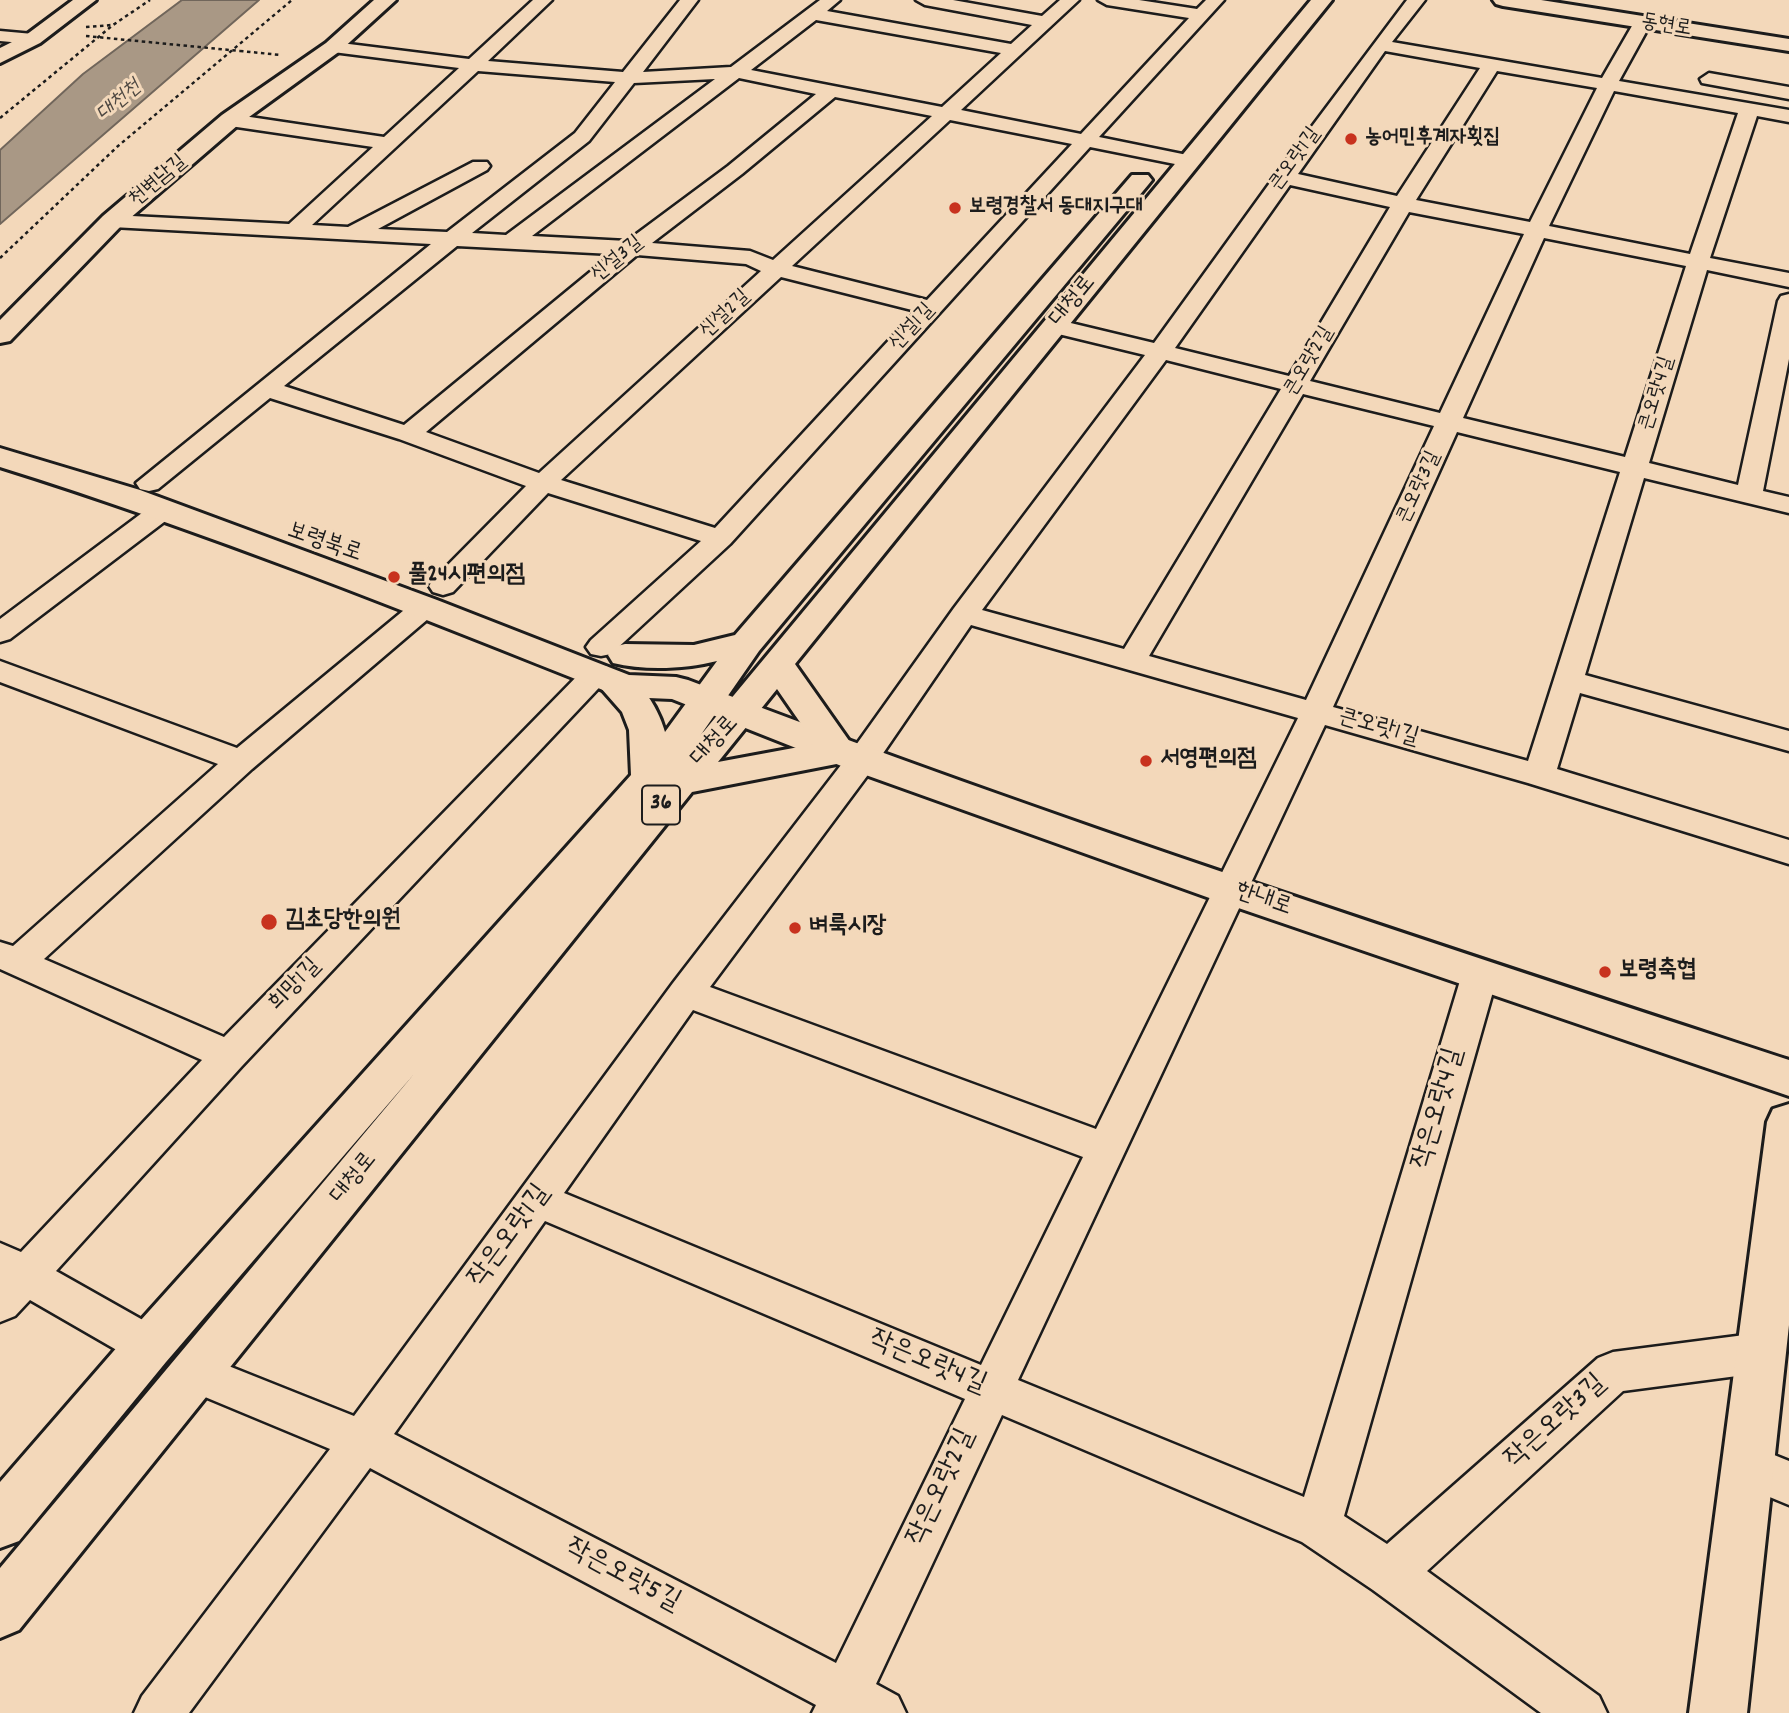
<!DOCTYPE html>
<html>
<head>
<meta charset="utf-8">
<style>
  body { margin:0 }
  canvas { display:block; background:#f3d8ba }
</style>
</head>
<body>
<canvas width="1789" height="1713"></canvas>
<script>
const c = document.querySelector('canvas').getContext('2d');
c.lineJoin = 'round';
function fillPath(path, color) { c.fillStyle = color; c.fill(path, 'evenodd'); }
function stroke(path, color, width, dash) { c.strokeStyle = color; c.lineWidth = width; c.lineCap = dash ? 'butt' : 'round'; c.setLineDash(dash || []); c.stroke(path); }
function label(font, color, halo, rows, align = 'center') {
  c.font = font + ' Dekko,"Poor Story",sans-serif'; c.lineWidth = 6; c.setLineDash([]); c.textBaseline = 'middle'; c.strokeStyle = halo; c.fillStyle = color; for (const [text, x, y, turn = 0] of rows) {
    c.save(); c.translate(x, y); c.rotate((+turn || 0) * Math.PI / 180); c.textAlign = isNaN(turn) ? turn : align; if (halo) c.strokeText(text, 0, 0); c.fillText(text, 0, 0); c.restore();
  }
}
const water = new Path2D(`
  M182,0H259L0,224V150L83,74Z`);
fillPath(water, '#a99885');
stroke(water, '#71665b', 2);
const minor = new Path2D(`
  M533,0H552L488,61L623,72L680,0H698L643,72L731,67L820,0H840L827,11L1011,44L1032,25L925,5L916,0H953L1042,16L1060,0H1079L961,110L1081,134L1189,18L1107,5L1098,0H1139L1197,9L1206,0H1224L1099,137L1197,157L1200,161L1197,165L1190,167L1090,147L730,544L611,654L601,656L591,654L586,647L591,640L701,541L548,493L453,592L443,595L433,592L429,586L433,580L526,486L399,439L270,398L158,489L149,491L140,489L136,483L431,244L112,227L104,226L101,221L104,216L112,215L289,224L373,147L230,126L223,124L220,120L223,116L230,114L384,137L459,68L333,52L324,47L327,43L333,42L469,59ZM816,20L1001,53L942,107L751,70ZM478,71L615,82L575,133L447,232L378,229L487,170L490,166L487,162H473L348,227L312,225ZM739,78L816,94L728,166L627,241L532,236ZM715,79L506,235L472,233L589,141L634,83ZM835,97L932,116L773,260L750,251L652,243L742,174ZM950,120L1072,144L927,300L792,266ZM457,246L612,254L404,425L284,386ZM637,255L746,264L761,271L539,473L426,432ZM781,277L916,311L715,528L561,480Z
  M1407,0H1425L1392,42L1602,78L1636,19H1648L1651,23L1619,81L1789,110V122L1757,116L1710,258L1789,273V287L1707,270L1649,463L1738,485L1778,301L1781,296L1789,294V359L1763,491L1789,497V513L1644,478L1585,675L1789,731V751L1580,693L1557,769L1789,840V864L1528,783L1325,725L1018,1380L1304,1497L1462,974L1467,964L1480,960L1493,964L1498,974L1344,1516L1387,1544L1598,1358L1613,1352L1760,1333L1775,1339L1781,1353L1775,1367L1760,1373L1623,1391L1427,1571L1599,1696L1607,1713H1541L1373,1590L1302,1542L1002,1415L876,1684L898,1696L906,1713H812L816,1705L370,1468L189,1713H134L142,1696L330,1449L181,1387L175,1373L181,1359L196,1353L354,1416L673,983L851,752L954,608L1145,355L1046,331L1042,326L1046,321L1054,319L1154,343L1277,173ZM1385,51L1480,68L1397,196L1298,174ZM1497,71L1597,88L1530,222L1416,200ZM1614,91L1738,113L1690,254L1549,226ZM1290,185L1390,207L1289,376L1175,348ZM1409,212L1524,234L1440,413L1310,381ZM1544,238L1686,266L1625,457L1463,418ZM1166,360L1281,389L1124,649L982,610ZM1303,394L1434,426L1306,700L1149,656ZM1457,432L1620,472L1528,761L1333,707ZM971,625L1298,718L1096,1129L710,987L873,768ZM693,1010L1083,1157L981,1365L564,1193ZM545,1221L965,1399L836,1663L394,1434Z
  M0,31L33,34L42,39L33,44L0,41Z
  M1709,73L1789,87V99L1702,83L1700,79Z
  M163,502L172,504L176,510L172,516L10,639L0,642V619L154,504Z
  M425,598L435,601L439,607L435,613L252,769L44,959L224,1037L586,667L597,664L608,667L612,674L242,1066L56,1271L164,1332L170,1346L164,1360L149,1365L134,1360L30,1300L15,1316L0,1322V1243L21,1252L202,1060L0,969V942L13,946L218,764L0,682V661L237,748L415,601Z
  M1747,1444L1789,1461V1505L1731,1481L1725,1466L1731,1451Z`);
const tertiary = new Path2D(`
  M73,0H96L40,43L0,63V48L26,35Z
  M374,0H396L340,51L238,125L121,226L10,341L0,343V320L103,216L222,115L326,43Z
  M1493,0H1541L1789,39V51L1503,6L1496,4Z
  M1789,1104V1325L1747,1713H1689L1767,1122L1773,1109Z`);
const secondary = new Path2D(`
  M0,448L140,490L437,600L629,675L676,677L688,680C1051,819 1420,939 1789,1060V1096L1215,900L849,769L672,699L625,697L613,694C410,613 208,532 0,467Z`);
const primary = new Path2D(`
  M1311,0H1332L795,664L857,752L852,761L692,792L19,1630L0,1638V1568L414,1074L166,1362L19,1541L0,1548V1482L132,1330L631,775L629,730L622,712L593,679L598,671C631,662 657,703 665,732L717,661C686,669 645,671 613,663L608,655L613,647L625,644L694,645L735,635L1132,175H1148L1152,180L1148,185L759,651L700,736ZM777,689L815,744L718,762Z`);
stroke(minor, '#1c1c1c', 5);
stroke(tertiary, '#1c1c1c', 6);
stroke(secondary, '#1c1c1c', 6);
stroke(primary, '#1c1c1c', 6);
stroke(new Path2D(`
  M86,27L112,25
  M240,51L281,55
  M0,118L113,25L150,0
  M0,258L118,146L292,0`), '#1c1c1c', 2.5, [3.5, 3.5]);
fillPath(minor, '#f3d8ba');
fillPath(tertiary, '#f3d8ba');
fillPath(secondary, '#f3d8ba');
fillPath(primary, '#f3d8ba');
stroke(new Path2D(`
  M86,36L240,51`), '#1c1c1c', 2.5, [3.5, 3.5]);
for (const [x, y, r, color] of [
  [1351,139,7,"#c8321e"],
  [955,208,7,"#c8321e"],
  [394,577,7,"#c8321e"],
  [1146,761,7,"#c8321e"],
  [269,922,9,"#c8321e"],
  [795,928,7,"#c8321e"],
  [1605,972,7,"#c8321e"]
]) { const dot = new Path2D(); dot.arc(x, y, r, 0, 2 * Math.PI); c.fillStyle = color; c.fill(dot); stroke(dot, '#f3d8ba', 2.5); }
label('21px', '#1c1c1c', '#f3d8ba', [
  ["동현로",1666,27,9],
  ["큰오랏1길",1296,160,-54],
  ["천변남길",159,182,-40],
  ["신설3길",618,260,-39],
  ["신설2길",726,315,-43],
  ["신설1길",913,328,-47],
  ["큰오랏2길",1310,362,-59],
  ["큰오랏4길",1658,394,-73],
  ["큰오랏3길",1420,488,-65]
]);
label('italic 21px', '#4d4741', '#f3d8ba', [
  ["대천천",120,102,-40]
]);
label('bold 21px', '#1c1c1c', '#f3d8ba', [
  ["농어민후계자횟집",1365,139],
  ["보령경찰서 동대지구대",969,208]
], 'left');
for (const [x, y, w] of [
  [661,805,38]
]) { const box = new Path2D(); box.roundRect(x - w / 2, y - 19.5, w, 39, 5); c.fillStyle = '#f3d8ba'; c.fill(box); stroke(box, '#1c1c1c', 2); }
label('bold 23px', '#1c1c1c', null, [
  ["36",661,805]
]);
label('24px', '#1c1c1c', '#f3d8ba', [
  ["대청로",1074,302,-51],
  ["보령북로",324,544,19],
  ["큰오랏1길",1378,729,16],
  ["대청로",716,742,-48],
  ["한내로",1263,901,19],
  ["희망1길",296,986,-46],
  ["대청로",355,1179,-51]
]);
label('bold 24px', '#1c1c1c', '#f3d8ba', [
  ["풀24시편의점",408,577],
  ["서영편의점",1160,761],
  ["김초당한의원",285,922],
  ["벼룩시장",809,928],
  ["보령축협",1619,972]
], 'left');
label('28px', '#1c1c1c', '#f3d8ba', [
  ["작은오랏4길",1440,1109,-74],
  ["작은오랏1길",511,1237,-54],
  ["작은오랏4길",927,1364,23],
  ["작은오랏3길",1557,1423,-42],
  ["작은오랏2길",943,1488,-65],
  ["작은오랏5길",622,1577,28]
]);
</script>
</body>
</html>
